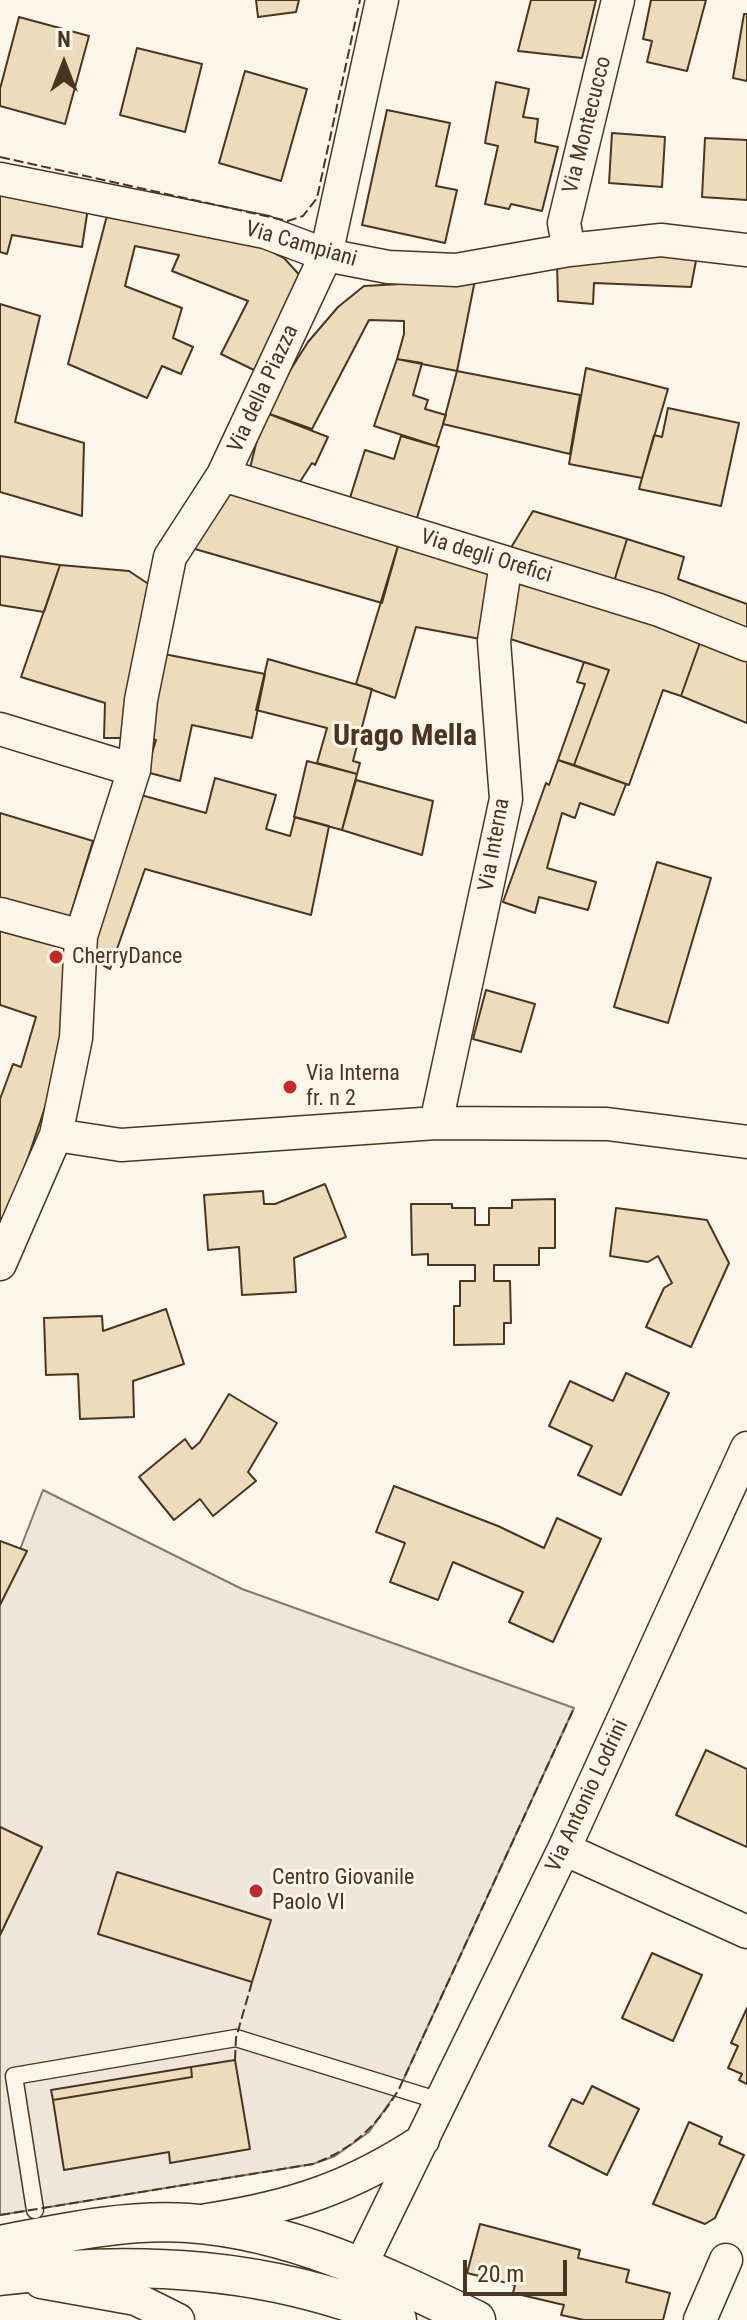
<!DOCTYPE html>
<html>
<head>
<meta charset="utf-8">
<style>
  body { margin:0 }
  #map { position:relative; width:747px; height:2320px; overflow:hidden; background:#fbf6e9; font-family:"Roboto Condensed",sans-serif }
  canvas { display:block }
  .north { position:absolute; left:24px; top:24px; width:80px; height:80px; -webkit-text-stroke:6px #fbf6e9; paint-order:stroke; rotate:0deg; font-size:22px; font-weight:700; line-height:32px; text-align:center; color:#4a3520 }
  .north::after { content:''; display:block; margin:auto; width:28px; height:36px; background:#4a3520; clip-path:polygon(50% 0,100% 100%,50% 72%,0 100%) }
  .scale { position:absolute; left:463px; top:2260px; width:104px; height:36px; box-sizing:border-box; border:4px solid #4a3520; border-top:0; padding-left:10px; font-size:24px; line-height:28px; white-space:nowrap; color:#4a3520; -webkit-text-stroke:6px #fbf6e9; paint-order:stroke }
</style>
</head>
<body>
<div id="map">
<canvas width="747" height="2320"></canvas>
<div class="north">N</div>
<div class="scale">20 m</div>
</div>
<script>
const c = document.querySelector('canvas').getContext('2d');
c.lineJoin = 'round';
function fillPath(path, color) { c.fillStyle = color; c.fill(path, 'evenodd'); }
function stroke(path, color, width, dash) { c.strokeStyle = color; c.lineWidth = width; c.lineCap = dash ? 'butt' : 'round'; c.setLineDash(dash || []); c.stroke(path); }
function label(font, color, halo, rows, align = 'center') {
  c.font = font + ' "Roboto Condensed",sans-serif'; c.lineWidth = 6; c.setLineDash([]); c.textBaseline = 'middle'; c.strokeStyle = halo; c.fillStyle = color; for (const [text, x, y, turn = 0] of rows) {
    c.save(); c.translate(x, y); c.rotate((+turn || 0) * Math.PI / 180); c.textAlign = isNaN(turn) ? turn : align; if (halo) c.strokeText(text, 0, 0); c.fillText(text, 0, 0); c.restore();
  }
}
const green = new Path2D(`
  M43,1490L242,1589L574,1708L399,2089L369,2132L335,2156L313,2164L0,2215V1935L42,1847L0,1827V1601Z`);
fillPath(green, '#ede6d9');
stroke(green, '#887966', 2);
const building = new Path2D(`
  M256,0H299L296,12L258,17Z
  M531,0H596L582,58L518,51Z
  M651,0H706L687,71L647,62L652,41L643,39Z
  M744,14H747V81L733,78Z
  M19,17L89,36L65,124L0,106V89Z
  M137,48L202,64L185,132L120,115Z
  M245,71L307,89L281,181L219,163Z
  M496,82L529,89L523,117L538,119L535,142L558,147L542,211L511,204L509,209L485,204L498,146L485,143Z
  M387,110L450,123L436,186L457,190L445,243L362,225Z
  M612,133L665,137L662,187L609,183Z
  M705,138L747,140V200L702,197Z
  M0,192L88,208L82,247L12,235L7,254L0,252Z
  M109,208L261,246L284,258L305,281L258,372L221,354L248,301L172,271L179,255L135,246L125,286L182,308L173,338L193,347L181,374L162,366L147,398L68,364Z
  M698,250L691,287L594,283L593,304L558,301L557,263Z
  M475,280L457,371L397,359L404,334V321L369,320L312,429L264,412L308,342L338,307L364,286Z
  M0,304L40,316L15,422L84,443L82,516L0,492Z
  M397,359L422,363L413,395L428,400L425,409L446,415L436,446L374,426Z
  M586,368L668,389L642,478L569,464Z
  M457,371L580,395L570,454L443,424Z
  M668,408L739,423L721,506L639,489L654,435L662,437Z
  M264,412L328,437L315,465L312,463L296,488L248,476Z
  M401,436L439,447L416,521L349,501L365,450L394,459Z
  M226,490L400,539L382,603L188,547Z
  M533,511L627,539L613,585L509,551Z
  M400,539L493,573L486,640L416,627L395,698L356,684Z
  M627,539L684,557L678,579L747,604V633L613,585Z
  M0,556L60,565L44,612L0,605Z
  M60,565L129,571L153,587L128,738H104L105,703L21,677Z
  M518,579L702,637L681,696L663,690L629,785L574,765L609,670L507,638Z
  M702,637L747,655V723L681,696Z
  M159,653L265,674L252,738L192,725L180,781L146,772L156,740L148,738Z
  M268,659L372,689L353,761L360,763L357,774L317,763L327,728L256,710Z
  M584,662L609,670L574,765L558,760L585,684L577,682Z
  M558,760L626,784L614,815L580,803L575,818L562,813L547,868L596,882L588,910L539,897L535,913L503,902L546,783L549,785Z
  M307,761L357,774L342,830L294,817Z
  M215,778L276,795L266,829L290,836L295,817L329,826L311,915L145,869L110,969L97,962L90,953L141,795L206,813Z
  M356,780L433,801L422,855L342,830Z
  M0,813L93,841L67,926L0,906Z
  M657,862L711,878L668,1023L614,1007Z
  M0,919L70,941L61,1060L0,1241V1099L13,1064L21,1067L36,1017L0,1005Z
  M486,990L535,1004L521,1052L473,1039Z
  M325,1184L346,1237L294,1258L296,1292L242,1295L239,1247L208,1250L204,1195L263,1191L264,1204H275Z
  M555,1199V1248H539V1265H494V1281H510L511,1323H504V1344L454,1345V1306H460V1281H475V1265H428V1254L412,1255L411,1204H452V1208H475V1225H489V1208H512V1200Z
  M616,1208L707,1220L729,1263L691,1347L646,1327L664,1288L672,1283L658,1256L648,1262L610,1256Z
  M166,1309L184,1364L133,1381L134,1417L80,1419L78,1374L46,1375L44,1318L102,1316L103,1331Z
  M626,1373L669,1393L621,1495L578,1475L592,1446L549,1426L570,1381L613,1401Z
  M229,1394L277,1423L248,1472L256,1481L213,1516L200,1499L174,1520L139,1477L185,1439L192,1449L200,1442Z
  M394,1486L498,1526L544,1548L557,1518L601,1539L553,1642L509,1622L523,1592L453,1562L438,1600L390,1582L405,1543L376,1532Z
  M0,1541L27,1551L0,1605Z
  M706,1750L747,1769V1847L676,1815Z
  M0,1827L42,1847L0,1935Z
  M117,1872L271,1920L252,1982L98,1934Z
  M652,1953L702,1975L673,2041L622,2018Z
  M747,2008V2084L739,2080L742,2074L728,2068L738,2046L731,2043Z
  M235,2060L250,2149L170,2163L169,2152L64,2170L53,2100L192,2077L191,2067Z
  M191,2067L192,2077L53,2100L51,2090Z
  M592,2086L639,2109L607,2175L549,2146L572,2099L583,2104Z
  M689,2122L722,2137L719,2144L744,2155L715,2218L705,2224L653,2204Z
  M480,2224L580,2250L578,2258L629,2270L626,2282L670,2293L663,2320H584L561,2315L564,2305L513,2293L515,2285L467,2273Z`);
fillPath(building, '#ecdcbc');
stroke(building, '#4a3520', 2);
const service = new Path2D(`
  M35,2210L14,2076L236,2038L443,2102`);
const minor = new Path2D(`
  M0,179L265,232L326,255L388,267L456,270L569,250L661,240L747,250
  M569,250L564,223L618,0
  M223,475L659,610L747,645
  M0,729L134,770
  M0,914L81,936
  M436,1123L506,799L494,641L506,563
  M56,1135L121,1145L436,1123L607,1124L747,1142
  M0,1264L56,1135L76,1038L81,936L134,770L141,700L170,557L223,475L326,255L382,0
  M564,1849L747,1932
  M207,2220C292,2207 352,2187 423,2140
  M360,2267L564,1849L747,1448
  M41,2282L136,2299L178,2320
  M700,2320L726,2260`);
const tertiary = new Path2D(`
  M0,2245C62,2233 125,2219 188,2223C291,2230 385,2276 476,2320
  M0,2276C137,2260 268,2266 397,2320`);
stroke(service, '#4a3520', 19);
stroke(minor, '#4a3520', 35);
stroke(tertiary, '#4a3520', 41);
stroke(service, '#fbf6e9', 16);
stroke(minor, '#fbf6e9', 32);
stroke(tertiary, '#fbf6e9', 38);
stroke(new Path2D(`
  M0,157L288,221L303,216L317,198L360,0
  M235,2060L236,2038L252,1982
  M0,2215L313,2164C353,2149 377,2126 399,2089L574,1708`), '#4a3520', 2, [10, 4]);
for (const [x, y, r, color] of [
  [56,957,8,"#c62828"],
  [290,1087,8,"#c62828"],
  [256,1891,8,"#c62828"]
]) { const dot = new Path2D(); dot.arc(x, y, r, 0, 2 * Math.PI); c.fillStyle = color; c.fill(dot); stroke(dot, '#fbf6e9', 3); }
label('22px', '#4a3520', '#fbf6e9', [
  ["Via Montecucco",588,125,-76],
  ["Via Campiani",301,245,16],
  ["Via della Piazza",264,389,-65],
  ["Via degli Orefici",486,557,17],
  ["Via Interna",495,845,-80],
  ["Via Antonio Lodrini",588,1796,-65]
]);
label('22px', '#4a3520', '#fbf6e9', [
  ["CherryDance",72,957],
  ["Via Interna",306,1074],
  ["fr. n 2",306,1099],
  ["Centro Giovanile",272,1878],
  ["Paolo VI",272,1903]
], 'left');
label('bold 30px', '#4a3520', '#fbf6e9', [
  ["Urago Mella",405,737]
]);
</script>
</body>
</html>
